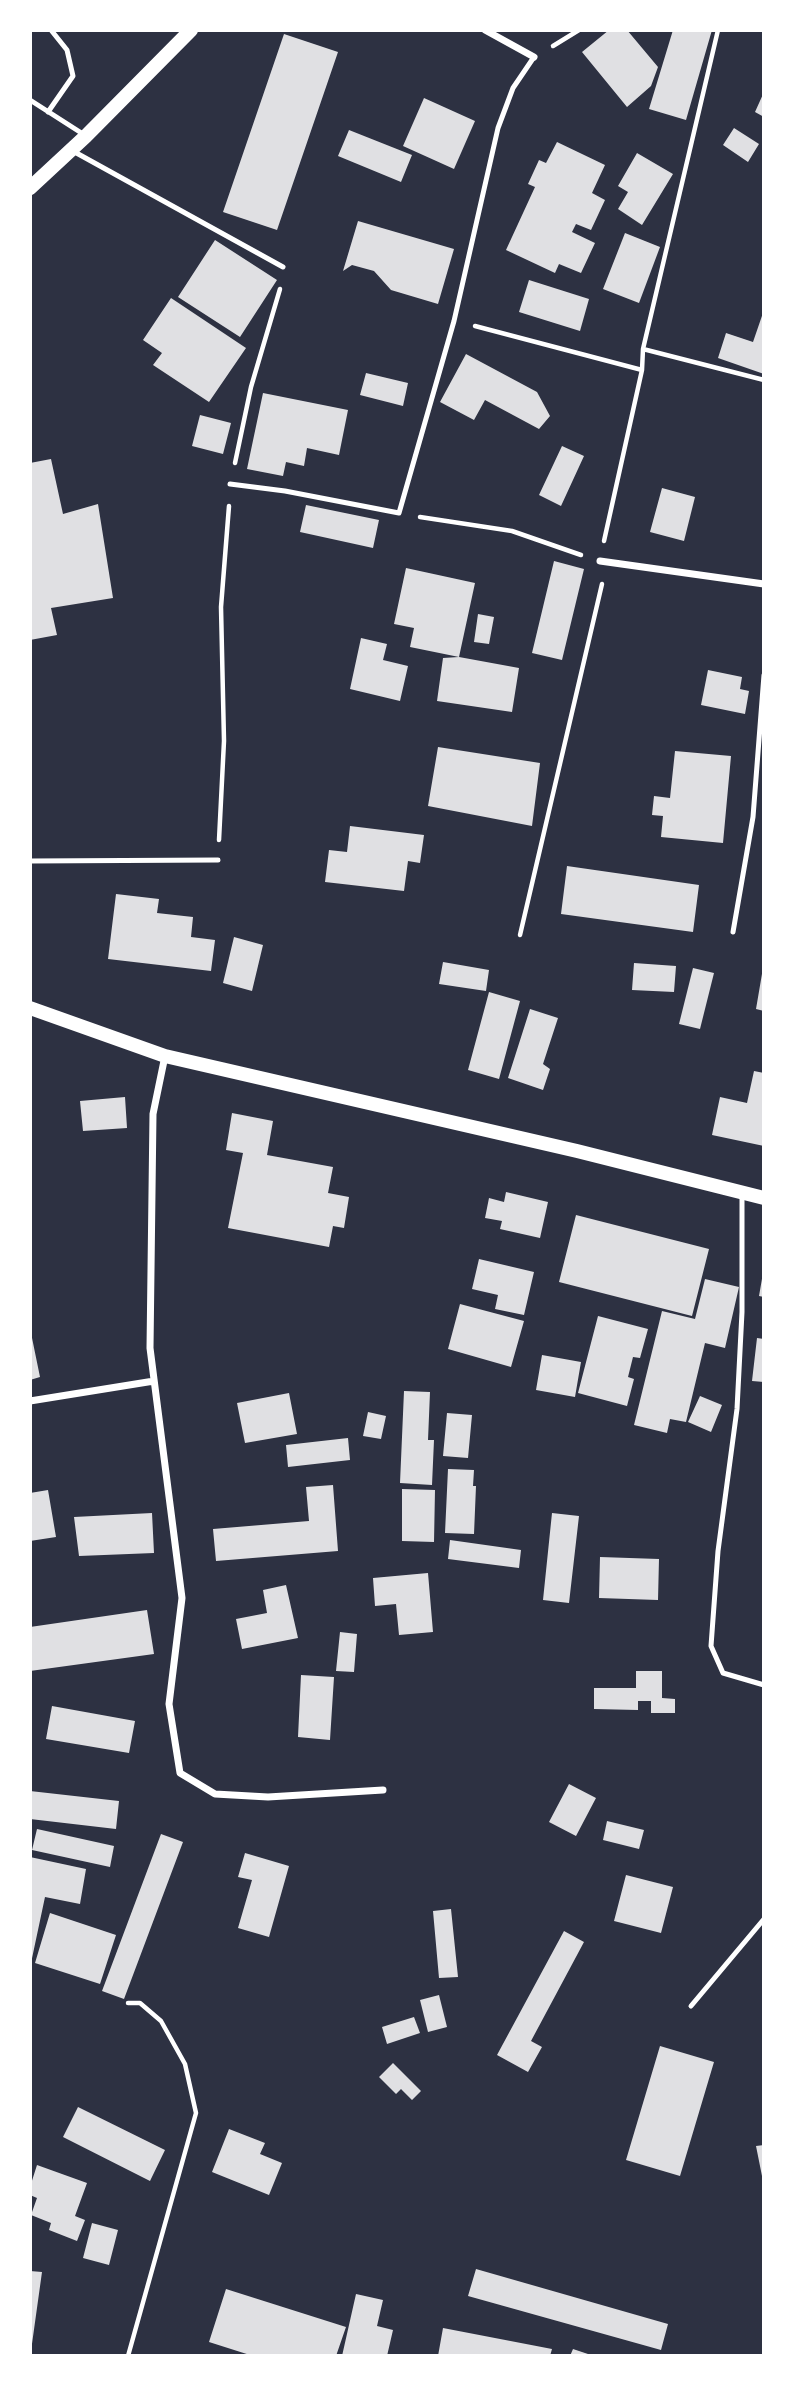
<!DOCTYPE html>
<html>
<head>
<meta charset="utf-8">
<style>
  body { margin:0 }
  #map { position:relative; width:794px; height:2386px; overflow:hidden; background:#2d3142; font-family:Barlow,sans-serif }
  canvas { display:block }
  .frame { position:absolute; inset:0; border:32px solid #fff; pointer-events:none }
</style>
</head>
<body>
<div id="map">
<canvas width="794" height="2386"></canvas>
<div class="frame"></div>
</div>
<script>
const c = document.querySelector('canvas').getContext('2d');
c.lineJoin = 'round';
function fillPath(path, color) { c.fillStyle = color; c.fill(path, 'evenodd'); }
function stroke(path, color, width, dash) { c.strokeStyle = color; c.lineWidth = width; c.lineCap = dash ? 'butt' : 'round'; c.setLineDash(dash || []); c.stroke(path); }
fillPath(new Path2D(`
  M609,30H627L658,67L651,86L627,107L582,52Z
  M673,30H712L686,120L649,109Z
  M284,34L338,52L277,230L223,212Z
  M764,92V117L755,112Z
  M424,98L475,121L454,169L403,146Z
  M734,128L759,144L748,162L723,145Z
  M349,130L412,155L401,182L338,156Z
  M557,142L605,165L592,193L605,200L591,230L576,224L572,232L595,243L581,273L559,264L555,273L506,250L535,187L528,184L539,160L546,163Z
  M637,153L673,174L642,225L618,209L628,192L618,186Z
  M358,221L454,249L438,304L391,290L374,271L352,265L343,271Z
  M625,233L660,247L639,303L603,289Z
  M215,240L277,280L240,337L178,297Z
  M529,280L589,299L580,331L519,312Z
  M171,298L246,348L209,402L153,365L162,353L143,340Z
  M764,310V374L718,358L726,333L753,342Z
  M466,354L537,392L550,416L539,429L485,400L474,420L440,402Z
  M366,373L408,383L403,406L360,395Z
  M263,393L348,410L339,455L307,448L304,466L286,462L283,476L247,469Z
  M200,415L231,423L223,454L192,446Z
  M562,446L584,456L561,506L539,495Z
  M51,459L63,514L98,504L113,598L51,608L57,635L30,640V463Z
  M662,488L695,497L684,541L650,532Z
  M306,505L379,520L373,548L300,532Z
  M554,561L584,569L562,660L532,653Z
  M406,568L475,583L459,657L519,668L512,712L437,701L443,658L459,657L410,647L414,628L394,624Z
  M478,614L494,617L489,644L474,642Z
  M361,638L387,644L383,660L408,666L400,701L350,689Z
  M708,670L742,677L740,689L749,691L745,714L701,705Z
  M438,747L540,763L532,826L428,806Z
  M675,751L731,756L723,843L661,837L663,816L652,815L654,796L670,798Z
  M350,826L424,835L420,863L408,861L404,891L325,882L329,850L347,852Z
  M567,866L699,885L693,932L561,914Z
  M116,894L159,899L157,913L193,917L191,937L215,940L211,971L108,959Z
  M234,937L263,945L252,991L223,983Z
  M443,962L489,970L486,991L439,984Z
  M634,963L676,966L674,992L632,990Z
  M693,968L714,973L700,1029L679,1024Z
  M763,968H764V1011L756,1009Z
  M489,992L520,1001L499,1079L468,1070Z
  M530,1009L558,1018L543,1064L550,1069L543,1090L508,1078Z
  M754,1071L764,1073V1146L712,1135L720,1097L747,1103Z
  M125,1097L127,1128L83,1131L80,1101Z
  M232,1113L273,1121L267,1155L333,1167L328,1193L349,1197L344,1228L333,1226L329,1247L228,1228L243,1153L226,1150Z
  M506,1192L548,1202L540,1238L500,1229L502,1221L485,1218L489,1198L504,1202Z
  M576,1215L709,1249L692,1316L559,1282Z
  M479,1259L534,1272L524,1315L495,1309L498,1295L472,1289Z
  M763,1273L764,1274V1297L759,1296Z
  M705,1279L739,1287L725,1348L705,1343L686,1422L670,1419L667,1433L634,1425L662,1311L695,1319Z
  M460,1304L524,1321L511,1367L448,1349Z
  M598,1316L648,1329L640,1358L633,1357L628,1377L634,1379L627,1406L578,1393Z
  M31,1333L40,1377L30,1380V1334Z
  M757,1338L764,1339V1382L752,1381Z
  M542,1355L581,1362L575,1397L536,1390Z
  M404,1391L430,1392L428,1440H434L432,1485L400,1483Z
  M289,1393L297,1434L245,1443L237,1403Z
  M700,1396L722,1405L711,1432L688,1422Z
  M368,1412L386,1416L381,1439L363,1436Z
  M447,1413L472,1415L468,1458L443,1456Z
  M348,1438L350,1460L288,1467L286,1445Z
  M448,1469L474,1470L473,1486H476L474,1534L445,1533Z
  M333,1485L338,1551L216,1561L213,1529L309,1521L306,1487Z
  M402,1489L435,1490L434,1542L402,1541Z
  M48,1490L56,1537L30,1541V1493Z
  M152,1513L154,1553L79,1556L74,1517Z
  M552,1513L579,1516L569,1603L543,1600Z
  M450,1540L521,1550L519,1568L448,1559Z
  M600,1557L659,1559L658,1600L599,1598Z
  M428,1573L433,1632L399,1635L396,1604L375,1606L373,1578Z
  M286,1585L298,1638L242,1649L236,1619L267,1613L263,1590Z
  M147,1610L154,1654L30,1671V1627Z
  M340,1632L357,1634L354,1672L336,1671Z
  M636,1671H662V1698L675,1699V1713H651V1701H638V1710L594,1709V1688H636Z
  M301,1675L334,1677L330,1740L298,1737Z
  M52,1706L135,1721L129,1753L46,1739Z
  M569,1784L596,1798L576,1836L549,1822Z
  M30,1791L119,1801L116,1829L30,1819Z
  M607,1821L644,1830L639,1849L603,1840Z
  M37,1829L114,1846L110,1867L32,1850Z
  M161,1834L183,1842L124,1999L102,1991Z
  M245,1853L289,1866L269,1937L238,1928L252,1880L238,1877Z
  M30,1857L86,1869L80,1904L45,1897L31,1963Z
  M626,1875L673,1887L661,1933L614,1921Z
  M451,1909L458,1977L439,1978L433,1911Z
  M50,1913L116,1935L100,1984L35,1963Z
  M564,1931L584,1942L531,2041L542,2047L528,2072L497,2055Z
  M439,1995L447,2027L428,2032L420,2000Z
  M414,2017L420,2033L387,2044L382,2027Z
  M660,2046L714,2062L680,2176L626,2160Z
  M393,2063L421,2091L412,2100L401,2089L396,2094L379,2077Z
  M78,2107L165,2150L150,2181L63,2137Z
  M229,2129L265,2143L260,2154L282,2163L269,2195L212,2172Z
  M764,2145V2181H763L756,2146Z
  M37,2165L87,2183L75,2216L85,2220L77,2241L49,2230L51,2223L31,2215L37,2198L30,2195V2187Z
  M92,2223L118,2230L109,2265L83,2258Z
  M476,2269L668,2324L661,2350L468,2296Z
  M30,2271L42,2272L31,2351H30Z
  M226,2289L346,2327L336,2356H253L209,2342Z
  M356,2294L383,2300L377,2326L393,2330L387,2356H342Z
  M443,2328L552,2349L550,2356H438Z
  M573,2349L594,2356H570Z`), '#e0e0e3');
stroke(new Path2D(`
  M553,46L579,30
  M475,326L642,370
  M643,349L764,380
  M235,463L251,387L280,289
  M420,517L512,531L581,555
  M604,541L642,370L643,349L718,30
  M219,840L224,741L221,607L229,506
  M520,935L602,584
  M128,2356L196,2113L185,2064L161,2021L140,2003H128`), '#fff', 4.5);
stroke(new Path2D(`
  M30,100L83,134
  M48,112L73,76L67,50L51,30
  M71,150L283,267
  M230,484L285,491L399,513L454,321L498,128L513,88L534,57
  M30,861L218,860
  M733,932L753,817L764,675
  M742,1195V1312L737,1409L718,1551L711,1646L723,1673L764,1685
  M691,2006L764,1919`), '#fff', 5);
stroke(new Path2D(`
  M485,30L534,57
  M600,561L764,584
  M165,1056L153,1114L150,1348L182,1598L169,1704L180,1773L215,1794L268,1797L383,1790
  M30,1401L154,1381`), '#fff', 7);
stroke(new Path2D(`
  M30,188L86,136L191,30
  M30,1008L165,1056L577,1151L764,1198`), '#fff', 14);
</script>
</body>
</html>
